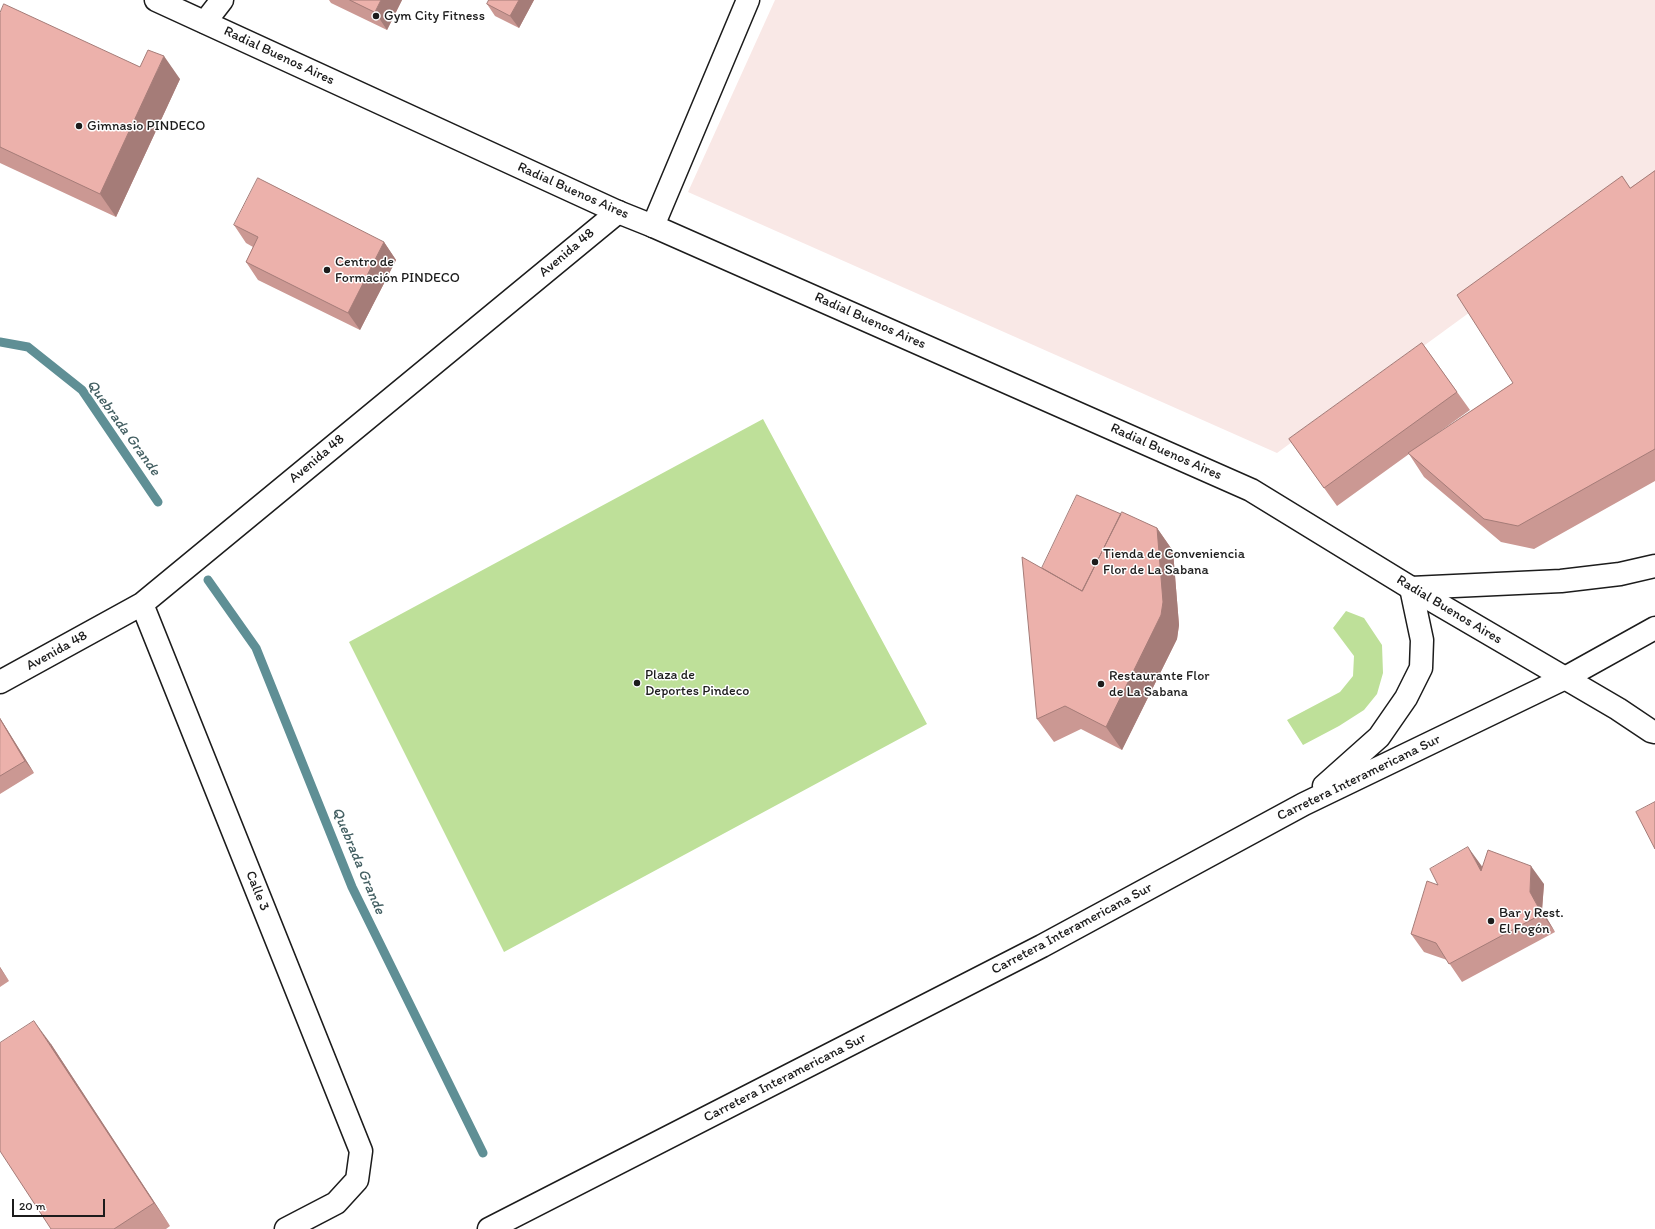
<!DOCTYPE html>
<html>
<head>
<meta charset="utf-8">
<style>
  body { margin:0 }
  #map { position:relative; width:1655px; height:1229px; overflow:hidden; background:#fff; font-family:Itim,sans-serif }
  canvas { display:block }
  .scale { position:absolute; left:12px; top:1199px; width:93px; height:18px; box-sizing:border-box; border:2px solid #1c1c1c; border-top:0; padding-left:5px; font-size:12px; line-height:14px; white-space:nowrap; color:#1c1c1c; -webkit-text-stroke:3px #fff; paint-order:stroke }
</style>
</head>
<body>
<div id="map">
<canvas width="1655" height="1229"></canvas>
<div class="scale">20 m</div>
</div>
<script>
const c = document.querySelector('canvas').getContext('2d');
c.lineJoin = 'round';
function fillPath(path, color) { c.fillStyle = color; c.fill(path, 'evenodd'); }
function stroke(path, color, width, dash) { c.strokeStyle = color; c.lineWidth = width; c.lineCap = dash ? 'butt' : 'round'; c.setLineDash(dash || []); c.stroke(path); }
function label(font, color, halo, rows, align = 'center') {
  c.font = font + ' Itim,sans-serif'; c.lineWidth = 3; c.setLineDash([]); c.textBaseline = 'middle'; c.strokeStyle = halo; c.fillStyle = color; for (const [text, x, y, turn = 0] of rows) {
    c.save(); c.translate(x, y); c.rotate((+turn || 0) * Math.PI / 180); c.textAlign = isNaN(turn) ? turn : align; if (halo) c.strokeText(text, 0, 0); c.fillText(text, 0, 0); c.restore();
  }
}
fillPath(new Path2D(`
  M775,0H1655V177L1277,453L688,192Z`), '#f9e8e6');
fillPath(new Path2D(`
  M763,419L927,724L504,952L349,642Z
  M1346,611L1364,618L1382,645L1383,673L1377,694L1364,710L1339,726L1303,745L1287,720L1340,692L1353,676L1354,656L1333,628Z`), '#bee099');
stroke(new Path2D(`
  M0,342L28,347L82,390L158,502
  M208,580L256,648L352,887L483,1153`), '#5f8f95', 9);
const minor = new Path2D(`
  M205,22L222,0
  M653,226L748,0
  M142,604L361,1151L357,1180L336,1203L286,1229
  M1565,678L1618,709L1651,731L1655,732
  M0,682L142,604L618,212`);
const major = new Path2D(`
  M156,0L618,212L653,226L1251,490L1411,588L1565,678`);
const highway = new Path2D(`
  M1324,786L1379,737L1406,698L1421,668L1422,640L1411,588L1561,581L1620,574L1655,566
  M489,1229L1042,946L1304,804L1565,678L1655,628`);
stroke(minor, '#1c1c1c', 25);
stroke(major, '#1c1c1c', 25);
stroke(highway, '#1c1c1c', 25);
stroke(minor, '#fff', 22);
stroke(major, '#fff', 22);
stroke(highway, '#fff', 22);
fillPath(new Path2D(`
  M329,0H402L387,30L331,3Z
  M489,0H534L519,28L495,16L487,4Z
  M0,13L140,67L180,79L116,217L0,163Z
  M1655,171V481L1534,549L1501,542L1424,477L1409,454L1337,506L1289,439L1422,343L1470,410L1428,440L1513,383L1622,176L1630,188Z
  M234,225L384,242L396,260L360,330L258,280L246,262L253,247L246,243Z
  M1121,514L1157,528L1173,551L1179,625L1177,639L1122,750L1081,729L1054,742L1037,719L1042,568Z
  M0,718L34,773L0,794Z
  M1481,865L1482,868L1544,884L1542,910L1555,932L1462,982L1447,960L1424,952L1411,934L1438,885Z
  M0,967L9,981L0,987Z
  M51,1044L170,1226L166,1229H51Z`), '#cb9893');
fillPath(new Path2D(`
  M381,0H402L387,30L375,12Z
  M519,0H534L519,28L510,16Z
  M164,56L180,79L116,217L100,194Z
  M384,242L396,260L360,330L348,313Z
  M1157,528L1173,551L1179,625L1177,639L1122,750L1106,727Z
  M0,718L34,773L25,761L0,719Z
  M1468,847L1481,865L1494,888L1481,871Z
  M1531,866L1544,884L1542,910L1555,932L1542,914L1530,892Z
  M0,967L9,981L0,968Z
  M34,1021L51,1044L170,1226L154,1203Z`), '#a57c78');
const building = new Path2D(`
  M350,0H381L375,12Z
  M489,0H519L510,16L487,4Z
  M4,4L140,67L148,50L164,56L100,194L0,147V13Z
  M1655,171V449L1518,526L1484,519L1408,453L1513,383L1457,295L1622,176L1630,188Z
  M258,178L384,242L348,313L246,262L258,237L234,225Z
  M1422,343L1457,392L1324,488L1289,439Z
  M1077,495L1121,514L1082,591L1042,568Z
  M1122,512L1157,528L1163,602L1161,615L1106,727L1065,706L1037,719L1022,557L1082,591Z
  M0,719L25,761L0,776Z
  M1655,802V849L1636,812Z
  M1468,847L1481,871L1488,850L1531,866L1530,892L1542,914L1449,964L1436,943L1411,934L1427,881L1438,885L1430,869Z
  M34,1021L154,1203L114,1229H51L0,1151V1043Z`);
fillPath(building, '#ecb1ab');
stroke(building, '#a57c78', 1);
for (const [x, y, r, color] of [
  [376,16,4,"#1c1c1c"],
  [79,126,4,"#1c1c1c"],
  [327,270,4,"#1c1c1c"],
  [1095,562,4,"#1c1c1c"],
  [637,683,4,"#1c1c1c"],
  [1101,684,4,"#1c1c1c"],
  [1491,921,4,"#1c1c1c"]
]) { const dot = new Path2D(); dot.arc(x, y, r, 0, 2 * Math.PI); c.fillStyle = color; c.fill(dot); stroke(dot, '#fff', 1.5); }
label('14px', '#1c1c1c', '#fff', [
  ["Gym City Fitness",384,16],
  ["Gimnasio PINDECO",87,126],
  ["Centro de",335,262],
  ["Formación PINDECO",335,278],
  ["Tienda de Conveniencia",1103,554],
  ["Flor de La Sabana",1103,570],
  ["Plaza de",645,675],
  ["Deportes Pindeco",645,691],
  ["Restaurante Flor",1109,676],
  ["de La Sabana",1109,692],
  ["Bar y Rest.",1499,913],
  ["El Fogón",1499,929]
], 'left');
label('14px', '#1c1c1c', '#fff', [
  ["Radial Buenos Aires",279,56,25],
  ["Radial Buenos Aires",573,191,24],
  ["Avenida 48",567,253,-40],
  ["Radial Buenos Aires",870,321,24],
  ["Radial Buenos Aires",1166,452,24],
  ["Avenida 48",317,459,-40],
  ["Radial Buenos Aires",1449,610,31],
  ["Avenida 48",57,651,-29],
  ["Carretera Interamericana Sur",1359,778,-26],
  ["Calle 3",257,891,68],
  ["Carretera Interamericana Sur",1072,929,-28],
  ["Carretera Interamericana Sur",785,1078,-27]
]);
label('italic 15px', '#435f62', '#fff', [
  ["Quebrada Grande",123,428,54],
  ["Quebrada Grande",358,861,67]
]);
</script>
</body>
</html>
